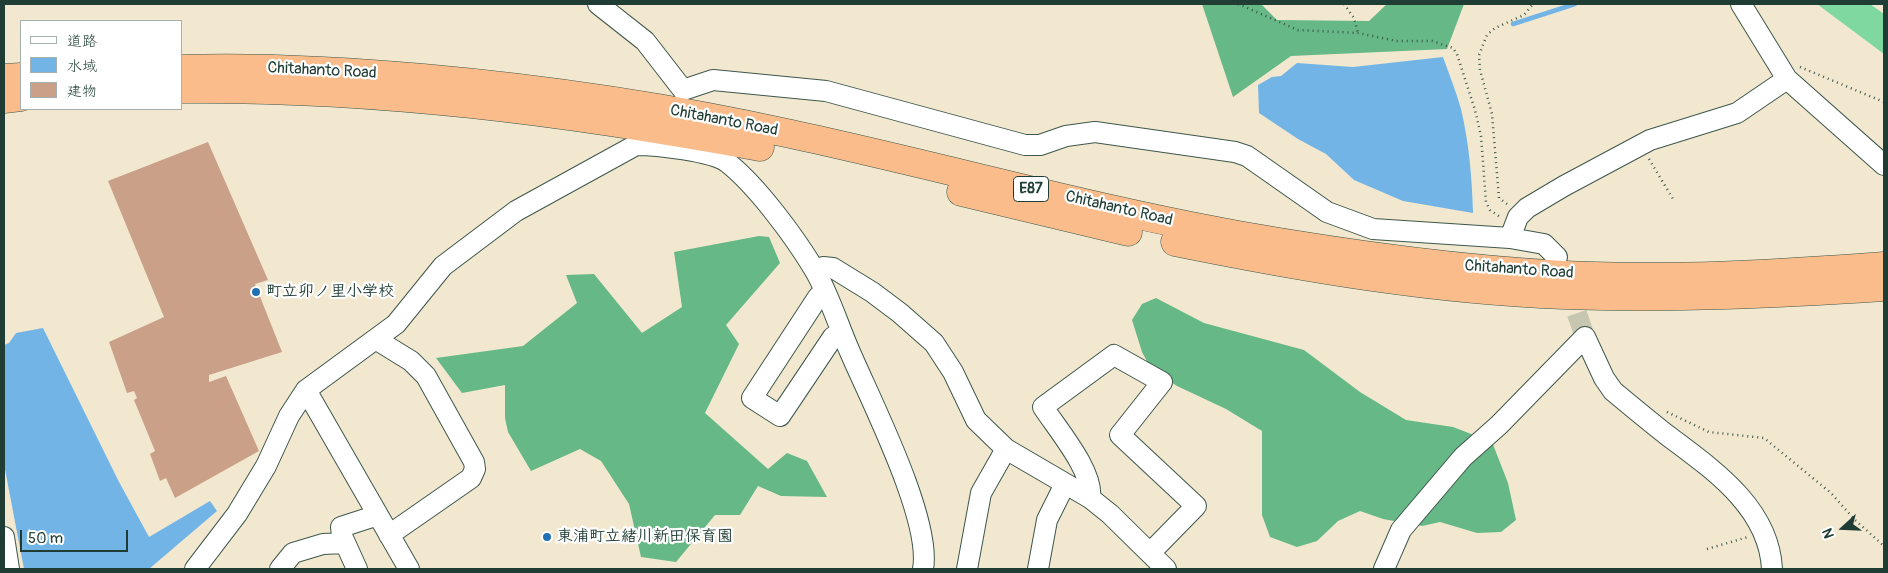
<!DOCTYPE html>
<html>
<head>
<meta charset="utf-8">
<style>
  body { margin:0 }
  #map { position:relative; width:1888px; height:573px; overflow:hidden; background:#f1e8cf; font-family:Pangolin,"Klee One",sans-serif }
  canvas { display:block }
  .frame { position:absolute; inset:0; border:5px solid #1f3d34; pointer-events:none }
  .legend { position:absolute; left:20px; top:20px; width:162px; height:90px; box-sizing:border-box; background:#fff; border:1px solid #a5b1ae; margin:0; padding:6px 9px; list-style:none; font-size:15px; color:#1f3d34 }
  .legend li { display:flex; align-items:center; gap:10px; height:25px }
  .legend b { width:25px; border:1px solid #a5b1ae }
  .north { position:absolute; left:1818px; top:503px; width:50px; height:50px; -webkit-text-stroke:4px #fff; paint-order:stroke; rotate:250deg; font-size:14px; font-weight:700; line-height:20px; text-align:center; color:#1f3d34 }
  .north::after { content:''; display:block; margin:auto; width:18px; height:22px; background:#1f3d34; clip-path:polygon(50% 0,100% 100%,50% 72%,0 100%) }
  .scale { position:absolute; left:20px; top:530px; width:108px; height:22px; box-sizing:border-box; border:2px solid #1f3d34; border-top:0; padding-left:6px; font-size:15px; line-height:18px; white-space:nowrap; color:#1f3d34; -webkit-text-stroke:4px #fff; paint-order:stroke }
</style>
</head>
<body>
<div id="map">
<canvas width="1888" height="573"></canvas>
<div class="frame"></div>
<ul class="legend">
<li><b style="height:6px;background:#fff"></b>道路</li>
<li><b style="height:14px;background:#73b4e7"></b>水域</li>
<li><b style="height:14px;background:#cba088"></b>建物</li>
</ul>
<div class="north">N</div>
<div class="scale">50 m</div>
</div>
<script>
const c = document.querySelector('canvas').getContext('2d');
c.lineJoin = 'round';
function fillPath(path, color) { c.fillStyle = color; c.fill(path, 'evenodd'); }
function stroke(path, color, width, dash) { c.strokeStyle = color; c.lineWidth = width; c.lineCap = dash ? 'butt' : 'round'; c.setLineDash(dash || []); c.stroke(path); }
function label(font, color, halo, rows, align = 'center') {
  c.font = font + ' Pangolin,"Klee One",sans-serif'; c.lineWidth = 4.5; c.setLineDash([]); c.textBaseline = 'middle'; c.strokeStyle = halo; c.fillStyle = color; for (const [text, x, y, turn = 0] of rows) {
    c.save(); c.translate(x, y); c.rotate((+turn || 0) * Math.PI / 180); c.textAlign = isNaN(turn) ? turn : align; if (halo) c.strokeText(text, 0, 0); c.fillText(text, 0, 0); c.restore();
  }
}
fillPath(new Path2D(`
  M1817,4H1870L1884,14V54Z`), '#7ed89f');
fillPath(new Path2D(`
  M1202,4H1261L1277,20L1369,21L1387,4H1464L1447,49L1291,56L1233,97Z
  M759,236L769,237L780,263L726,325L739,344L705,413L768,469L787,453L807,461L827,497L781,496L758,486L740,515H715L676,562L641,557L629,504L601,461L580,449L531,471L508,432L505,418V385L462,393L436,358L523,346L577,303L566,275L594,274L642,333L682,307L674,252Z
  M1156,298L1204,323L1304,350L1360,392L1406,420L1453,427L1492,442L1508,483L1516,520L1501,532L1477,533L1440,522L1422,526L1383,519L1360,511L1338,521L1317,541L1297,547L1270,537L1262,515V431L1226,409L1177,386L1151,369L1142,352L1132,320L1142,304Z`), '#66b886');
fillPath(new Path2D(`
  M1443,57C1449,74 1456,91 1461,109C1469,143 1472,177 1473,213L1403,201L1354,180L1326,154L1298,139L1259,113L1258,85L1272,77L1281,76L1297,63L1353,67Z
  M43,328L118,480L149,537L210,501L217,511L149,569H24L4,464V345L9,343L16,333Z`), '#73b4e7');
stroke(new Path2D(`
  M1513,24L1575,4`), '#73b4e7', 4.5);
fillPath(new Path2D(`
  M208,142L268,280L255,284L282,352L209,375V382L226,376L259,451L175,498L166,478L160,481L150,454L155,451L134,400L137,398L134,391L127,393L109,342L164,317L108,181Z`), '#cba088');
stroke(new Path2D(`
  M1567,285L1585,337`), '#c7c6b0', 20, [20, 10]);
const minor = new Path2D(`
  M598,4L645,41L683,90L713,80L826,91L1025,145H1040L1066,136L1095,132L1235,152L1247,156L1327,212L1373,229L1510,238L1544,244L1557,257
  M1787,79L1884,165
  M1510,238L1518,217L1527,208L1564,186L1650,140L1737,113L1787,79L1741,4
  M815,270L823,267L833,268L872,292L900,313L934,343L953,372L976,420L1006,449L1090,498L1110,514L1166,569
  M826,295L818,297L752,398L780,416L833,337L842,333
  M377,340L411,361L426,376L474,462L475,469L471,478L389,535
  M306,390L409,569
  M1090,498C1094,472 1058,430 1043,407L1114,355L1162,382L1120,435L1196,506L1150,553
  M4,537L9,569
  M195,569L237,514L266,466L289,416L306,390L396,324L443,266L516,211L636,145C655,145 713,151 728,163C757,186 794,236 814,269C829,294 838,325 850,352C871,401 932,520 923,569
  M280,569L293,553L323,544L345,543
  M357,569L342,536L341,527L378,515
  M967,569L981,493L1006,449
  M1038,569L1047,520L1065,484
  M1384,569L1401,530L1463,457L1499,425L1585,337L1604,378L1613,391C1631,406 1649,421 1667,435C1712,469 1769,507 1772,569`);
const highway = new Path2D(`
  M181,69C262,66 342,71 423,78C547,89 669,107 791,134C940,166 1088,208 1238,235C1346,254 1455,269 1564,275C1671,280 1778,274 1884,266
  M4,78L21,77
  M181,89C376,87 569,112 760,147
  M4,99L21,97
  M961,192L1128,232
  M1175,242C1303,268 1433,290 1564,295C1671,299 1777,294 1884,287`);
stroke(minor, '#3e574b', 22);
stroke(highway, '#3e574b', 29);
stroke(new Path2D(`
  M1238,4L1298,30L1358,33L1396,41H1432L1453,48L1457,54L1475,110L1481,136L1486,202L1490,210L1500,217
  M1344,4L1354,18L1358,33
  M1800,67L1884,102
  M1649,159L1673,199
  M1507,204L1499,198L1492,114L1480,70L1479,55L1487,35L1495,28L1524,15L1533,4
  M1667,412L1709,432L1764,438L1831,493L1855,520L1884,546
  M1707,549L1748,537`), '#3e574b', 2.5, [1, 4]);
stroke(minor, '#fff', 20);
stroke(highway, '#f9bc8a', 28);
for (const [x, y, r, color] of [
  [256,292,5,"#1f6fb2"],
  [547,537,5,"#1f6fb2"]
]) { const dot = new Path2D(); dot.arc(x, y, r, 0, 2 * Math.PI); c.fillStyle = color; c.fill(dot); stroke(dot, '#fff', 2); }
for (const [x, y, w] of [
  [1031,189,35]
]) { const box = new Path2D(); box.roundRect(x - w / 2, y - 12.5, w, 25, 4); c.fillStyle = '#fff'; c.fill(box); stroke(box, '#1f3d34', 1); }
label('bold 15px', '#1f3d34', null, [
  ["E87",1031,189]
]);
label('16px', '#1f3d34', '#fff', [
  ["Chitahanto Road",322,71,3],
  ["Chitahanto Road",724,121,11],
  ["Chitahanto Road",1119,209,13],
  ["Chitahanto Road",1519,270,4]
]);
label('bold 16px', '#1f3d34', '#fff', [
  ["町立卯ノ里小学校",266,292],
  ["東浦町立緒川新田保育園",557,537]
], 'left');
</script>
</body>
</html>
